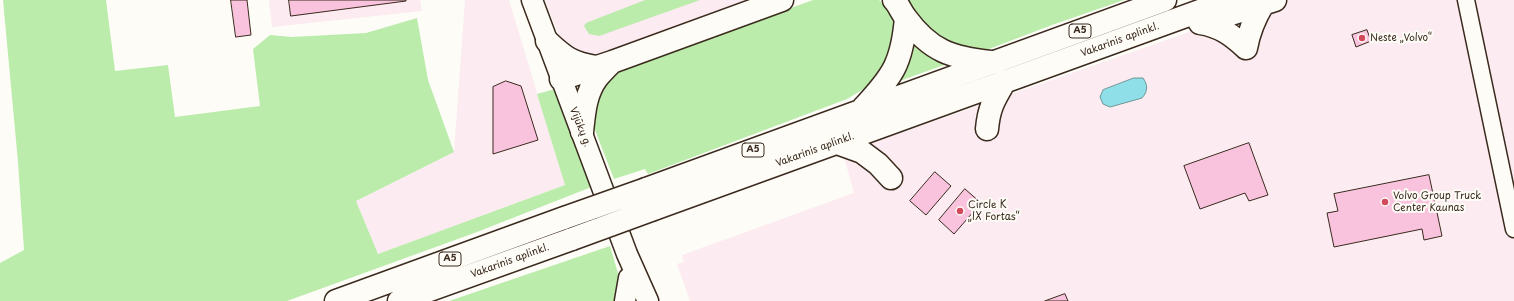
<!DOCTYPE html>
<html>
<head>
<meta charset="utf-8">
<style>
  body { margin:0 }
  canvas { display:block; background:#fdfcf7 }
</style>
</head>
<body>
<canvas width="1514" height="301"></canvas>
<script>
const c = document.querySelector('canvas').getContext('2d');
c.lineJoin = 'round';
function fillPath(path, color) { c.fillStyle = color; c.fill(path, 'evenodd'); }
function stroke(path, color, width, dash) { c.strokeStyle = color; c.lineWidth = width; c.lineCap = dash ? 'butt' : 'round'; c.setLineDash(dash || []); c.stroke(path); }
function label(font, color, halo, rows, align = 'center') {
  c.font = font + ' "Playpen Sans",sans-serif'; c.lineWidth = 4; c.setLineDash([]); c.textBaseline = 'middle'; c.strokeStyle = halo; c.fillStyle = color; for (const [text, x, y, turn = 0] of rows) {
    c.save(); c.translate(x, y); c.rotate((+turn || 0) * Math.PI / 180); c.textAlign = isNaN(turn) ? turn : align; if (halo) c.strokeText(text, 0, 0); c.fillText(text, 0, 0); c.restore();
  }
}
fillPath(new Path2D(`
  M269,0H420L422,11L272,27Z
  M465,0H509L565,185L378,254L356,201L454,152Z
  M545,0H752L590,58L562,44Z
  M1290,0H1514V301H690L677,264L684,262L682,255L854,193L843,153L1192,31Z`), '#fcebf0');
fillPath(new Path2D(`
  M3,0H106L115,71L168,65L175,117L260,106L253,49L270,35L292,37L366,33L417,18L428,80L454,152L356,201L378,254L565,185L537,94L555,89L594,186L477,232L287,301H0V263L24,250L18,162Z
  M645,0H700L599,36L589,34L584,26L586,23Z
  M813,0H879C892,10 896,23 900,39L877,81L847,99L648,174L645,169L614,179L593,125L597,98L609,80L619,70Z
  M905,0H1124L1052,25L989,49L966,52L932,38Z
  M909,39L947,64L894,83Z
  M610,246L619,277V301H449Z`), '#bbecab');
const water = new Path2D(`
  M1134,78H1143C1148,85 1148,91 1142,98L1110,107L1103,104L1100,97L1103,90Z`);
fillPath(water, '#8edfe8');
stroke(water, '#6d9797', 1);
const building = new Path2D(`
  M231,0H247L251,35L236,37Z
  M289,0H406V1L291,16Z
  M1367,30L1371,41L1356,47L1352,35Z
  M506,81L521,86L538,140L493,154V87Z
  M1249,143L1268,195L1249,201L1245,193L1200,209L1184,166Z
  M935,172L951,186L926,215L910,201Z
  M1429,175L1442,236L1424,240L1422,229L1334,247L1327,213L1338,211L1334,194Z
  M965,189L981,203L954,234L939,220Z
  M1065,294L1068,301H1045Z`);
fillPath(building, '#f9c3de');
stroke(building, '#3b2a1e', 1);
const minor = new Path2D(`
  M1466,0L1514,229`);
const major = new Path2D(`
  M532,0L627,254L648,301
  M625,301L629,278`);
const highway = new Path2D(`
  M894,0C899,5 901,12 906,18C930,51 952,58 991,62
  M1212,20L1275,0
  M1200,23C1220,26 1232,35 1246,48
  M547,41C565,58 572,63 596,67
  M1246,48C1249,31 1254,19 1263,4
  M561,79L612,62L782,0
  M863,108C893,76 902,63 906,18
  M987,129C989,107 994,100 1005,81
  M582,132C584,114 585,94 597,78C601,73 607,67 612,62
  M837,143L862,152L878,164L891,178
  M646,189L1165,0
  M654,209L1230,0
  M336,301L564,218
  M399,301L572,239`);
stroke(minor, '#3b2a1e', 19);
stroke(major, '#3b2a1e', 23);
stroke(highway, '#3b2a1e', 25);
stroke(minor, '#fdfcf7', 16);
stroke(major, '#fdfcf7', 20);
stroke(highway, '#fdfcf7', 22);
const highwayBridge = new Path2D(`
  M564,218L646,189
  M572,239L654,209`);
stroke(highwayBridge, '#3b2a1e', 25, []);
stroke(highwayBridge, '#fdfcf7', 22);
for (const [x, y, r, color] of [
  [1362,38,4,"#d1495b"],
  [1385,202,4,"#d1495b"],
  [960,211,4,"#d1495b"]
]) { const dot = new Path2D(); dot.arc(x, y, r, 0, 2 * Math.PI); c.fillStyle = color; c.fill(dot); stroke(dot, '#fdfcf7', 1.5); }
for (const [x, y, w] of [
  [1080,31,22],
  [753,150,22],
  [450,259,22]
]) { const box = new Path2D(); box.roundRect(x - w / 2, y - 7, w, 14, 3); c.fillStyle = '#fdfcf7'; c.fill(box); stroke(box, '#3b2a1e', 1); }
label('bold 9px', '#3b2a1e', null, [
  ["A5",1080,31],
  ["A5",753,150],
  ["A5",450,259]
]);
label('10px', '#3b2a1e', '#fdfcf7', [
  ["Neste „Volvo“",1370,38],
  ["Volvo Group Truck",1393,196],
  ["Center Kaunas",1393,208],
  ["Circle K",968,205],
  ["„IX Fortas“",968,217]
], 'left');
label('10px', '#3b2a1e', '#fdfcf7', [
  ["Vakarinis aplinkl.",1120,40,-20],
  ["Vijūkų g.",580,127,68],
  ["Vakarinis aplinkl.",815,150,-20],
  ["Vakarinis aplinkl.",510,261,-20]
]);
</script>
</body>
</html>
